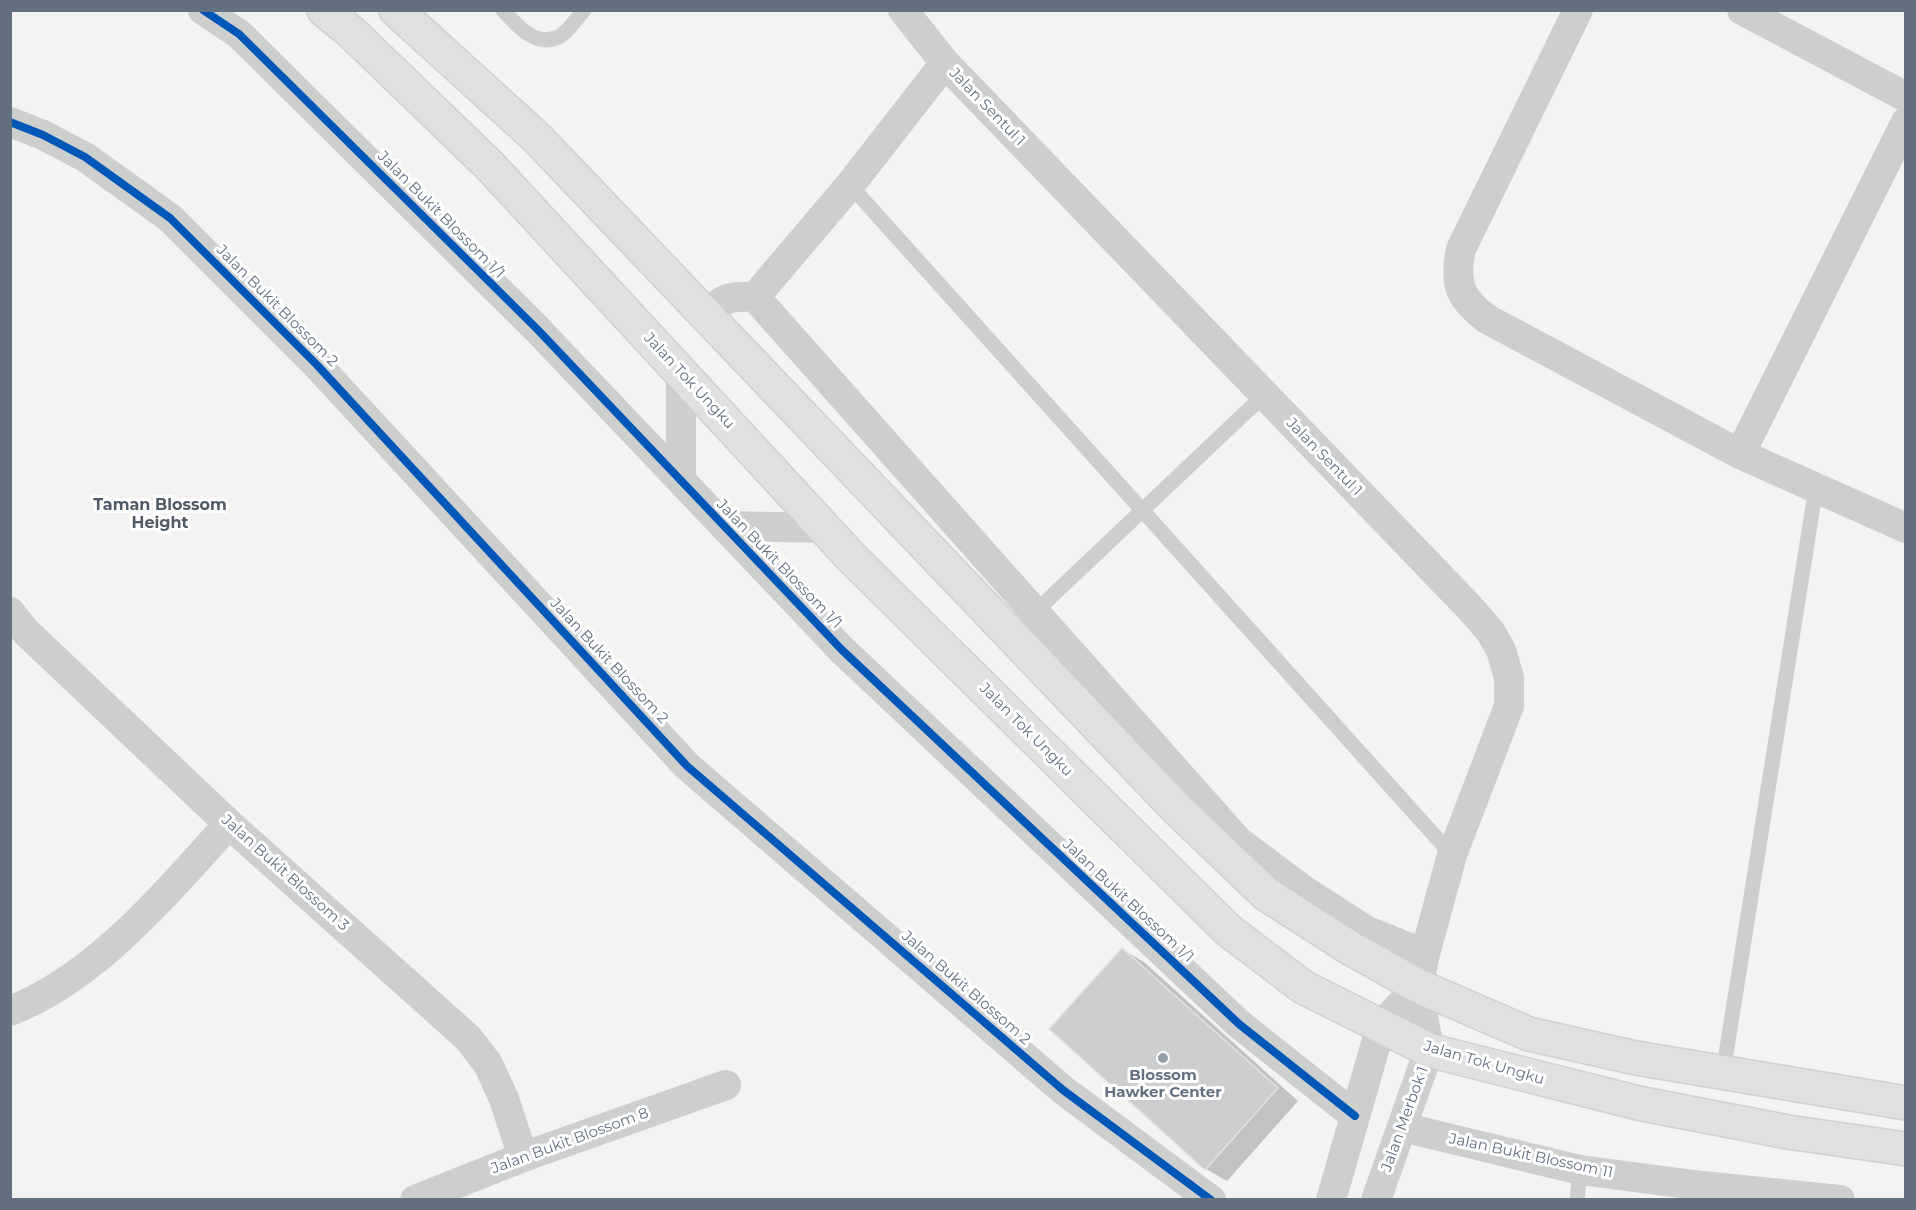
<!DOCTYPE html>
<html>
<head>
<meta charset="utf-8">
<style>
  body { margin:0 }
  #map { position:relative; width:1916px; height:1210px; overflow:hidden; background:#f3f3f1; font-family:Montserrat,sans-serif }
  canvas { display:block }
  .frame { position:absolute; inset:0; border:12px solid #637082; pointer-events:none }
</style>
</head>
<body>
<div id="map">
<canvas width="1916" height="1210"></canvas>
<div class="frame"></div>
</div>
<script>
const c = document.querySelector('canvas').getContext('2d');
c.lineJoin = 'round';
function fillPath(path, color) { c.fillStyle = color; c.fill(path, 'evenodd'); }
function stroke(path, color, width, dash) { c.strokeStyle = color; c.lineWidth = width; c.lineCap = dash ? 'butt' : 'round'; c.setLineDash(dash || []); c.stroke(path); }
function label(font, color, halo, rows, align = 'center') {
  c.font = font + ' Montserrat,sans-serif'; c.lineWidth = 6; c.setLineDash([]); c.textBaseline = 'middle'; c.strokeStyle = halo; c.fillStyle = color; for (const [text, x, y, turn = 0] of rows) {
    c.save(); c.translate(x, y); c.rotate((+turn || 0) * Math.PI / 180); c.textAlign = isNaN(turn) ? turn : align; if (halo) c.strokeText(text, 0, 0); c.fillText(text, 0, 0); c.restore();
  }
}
fillPath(new Path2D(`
  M1122,949L1144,962L1298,1101L1227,1181L1206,1169Z`), '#0003');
const building = new Path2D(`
  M1122,948L1278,1088L1205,1170L1049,1029Z`);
fillPath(building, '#cdcecf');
stroke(building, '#e2e2e1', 1.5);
const secondary = new Path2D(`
  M324,10L351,32L490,166L851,557L1228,930L1303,987L1429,1050L1440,1053L1638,1103L1788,1132L1906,1149
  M396,10L537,138L1177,809L1266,894L1350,948L1418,986L1529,1034L1636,1058L1906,1103`);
stroke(secondary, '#cfd0d0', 36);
stroke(new Path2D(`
  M503,10C518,27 538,50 562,35C570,29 577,18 584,10
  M850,185L1452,855
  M1035,612L1264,395
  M1723,1073L1816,487
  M1577,1200L1580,1170`), '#cdcece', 15);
stroke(new Path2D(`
  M203,10L239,34L537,329L842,650L1239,1024L1355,1116
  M903,10L945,63L1470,608L1490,631L1501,650L1509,678V706L1452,855L1425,954L1418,986L1429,1050L1376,1200
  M1578,10L1461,249C1454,283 1459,298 1487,319L1740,454L1906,528
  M1742,10L1906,97
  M10,122L43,135L85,157L170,218L317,365L687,766L1063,1090L1211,1200
  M755,297L850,185L945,63
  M706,316C722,297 731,296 755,297L1238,841L1302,889L1367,931L1425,954
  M681,372V480
  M1740,454L1906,122
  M724,526L825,528
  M10,612L26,632L229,824L468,1038L488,1064L504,1099L523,1157
  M10,1011C99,976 166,892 229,824
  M1402,1127L1580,1170L1702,1186L1840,1200
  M415,1200L523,1157L726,1085
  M1331,1200L1381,1026L1418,986`), '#cdcece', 30);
stroke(secondary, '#e0e0e1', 33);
stroke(new Path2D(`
  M203,10L239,34L537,329L842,650L1239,1024L1355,1116
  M10,122L43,135L85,157L170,218L317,365L687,766L1063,1090L1211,1200`), '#0057b8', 8);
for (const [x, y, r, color] of [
  [1163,1058,6,"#959ea9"]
]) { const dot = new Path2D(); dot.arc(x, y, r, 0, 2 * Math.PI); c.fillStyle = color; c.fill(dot); stroke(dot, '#fff', 2); }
label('15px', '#637082', '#fff', [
  ["Jalan Sentul 1",987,107,46],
  ["Jalan Bukit Blossom 1/1",441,215,45],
  ["Jalan Bukit Blossom 2",277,306,45],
  ["Jalan Tok Ungku",689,381,47],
  ["Jalan Sentul 1",1324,457,46],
  ["Jalan Bukit Blossom 1/1",779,564,46],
  ["Jalan Bukit Blossom 2",609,661,47],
  ["Jalan Tok Ungku",1026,730,45],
  ["Jalan Bukit Blossom 3",285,873,42],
  ["Jalan Bukit Blossom 1/1",1128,901,43],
  ["Jalan Bukit Blossom 2",966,988,41],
  ["Jalan Tok Ungku",1484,1063,16],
  ["Jalan Merbok 1",1405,1119,-70],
  ["Jalan Bukit Blossom 8",570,1141,-20],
  ["Jalan Bukit Blossom 11",1531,1156,12]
]);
label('bold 15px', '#637082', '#fff', [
  ["Blossom",1163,1076],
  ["Hawker Center",1163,1093]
]);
label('bold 16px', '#515a67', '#fff', [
  ["Taman Blossom",160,505],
  ["Height",160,523]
]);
</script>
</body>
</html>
